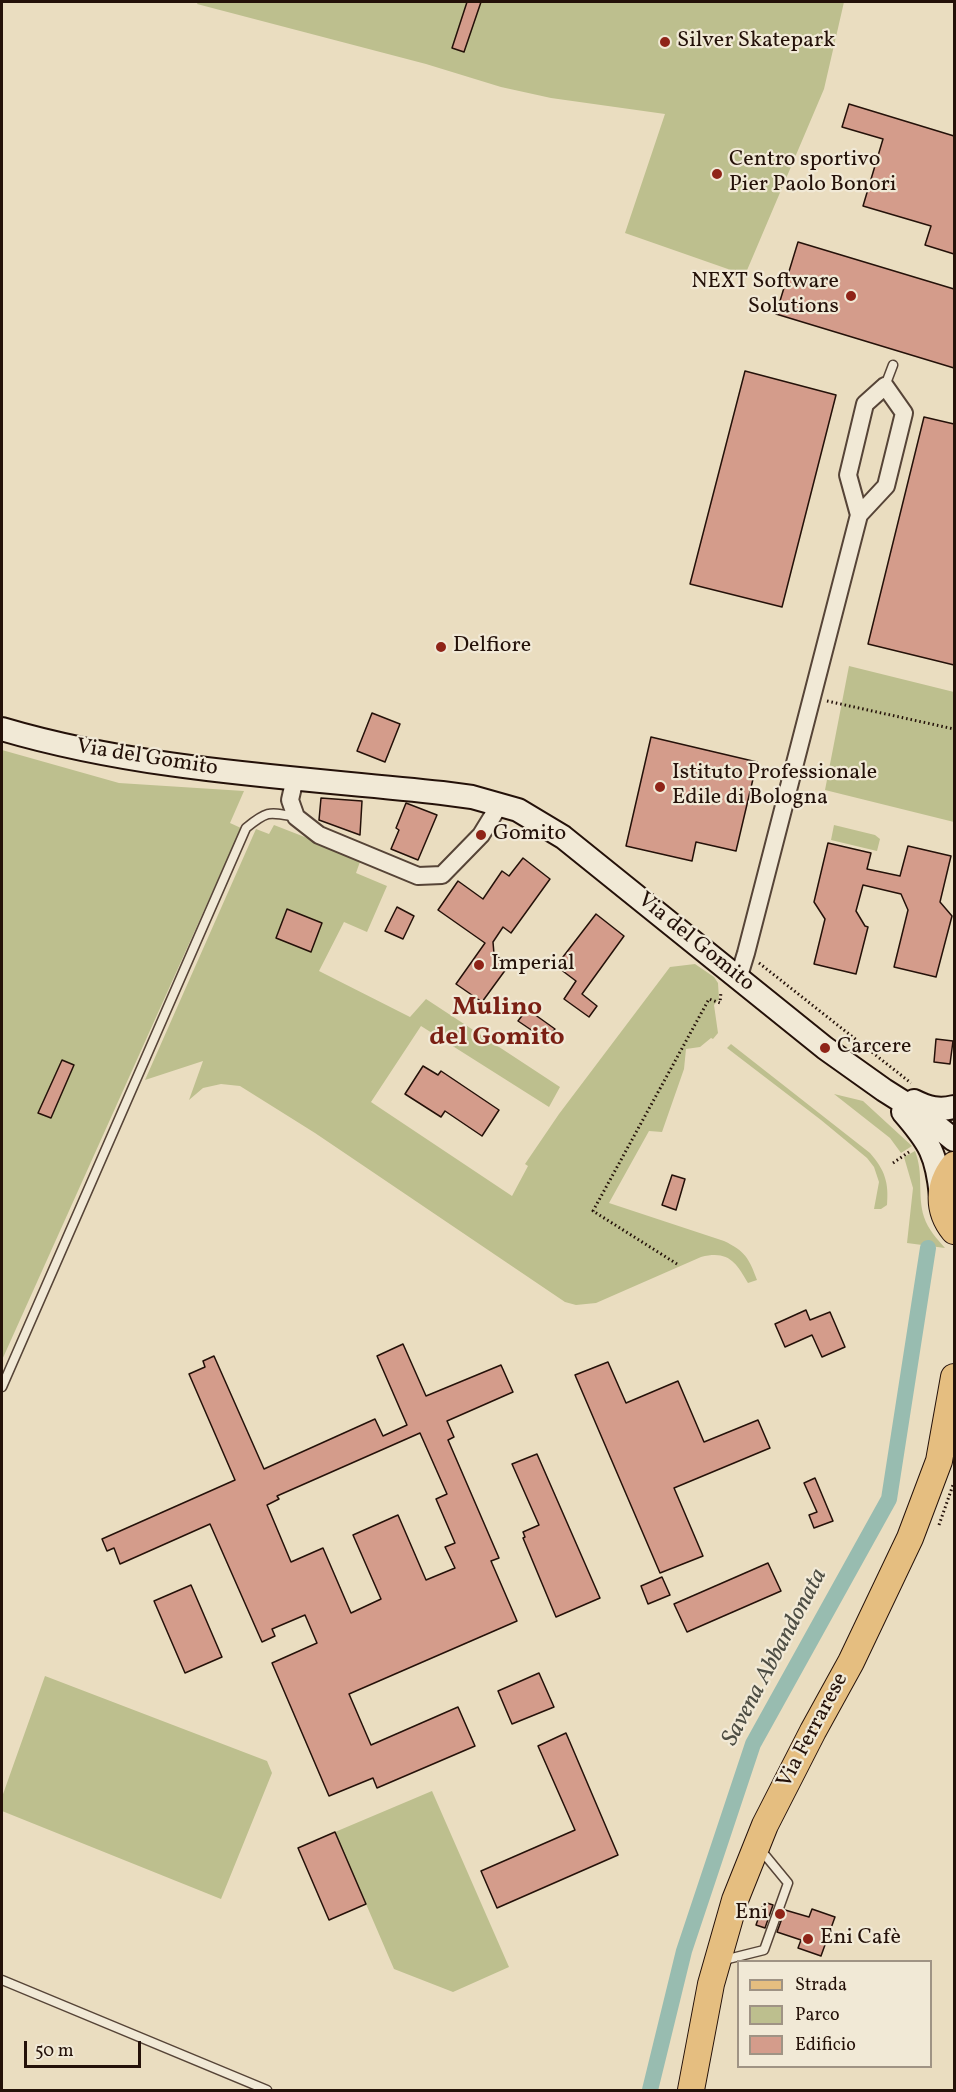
<!DOCTYPE html>
<html>
<head>
<meta charset="utf-8">
<style>
  body { margin:0 }
  #map { position:relative; width:956px; height:2092px; overflow:hidden; background:#eaddc0; font-family:Vollkorn,serif }
  canvas { display:block }
  .frame { position:absolute; inset:0; border:3px solid #241109; pointer-events:none }
  .legend { position:absolute; left:737px; top:1960px; width:195px; height:108px; box-sizing:border-box; background:#f1e9d6; border:2px solid #9f9384; margin:0; padding:8px 10px; list-style:none; font-size:18px; color:#241109 }
  .legend li { display:flex; align-items:center; gap:12px; height:30px }
  .legend b { width:30px; border:2px solid #9f9384 }
  .scale { position:absolute; left:24px; top:2041px; width:117px; height:27px; box-sizing:border-box; border:3px solid #241109; border-top:0; padding-left:8px; font-size:18px; line-height:21px; white-space:nowrap; color:#241109; -webkit-text-stroke:4px #f1e9d6; paint-order:stroke }
</style>
</head>
<body>
<div id="map">
<canvas width="956" height="2092"></canvas>
<div class="frame"></div>
<ul class="legend">
<li><b style="height:8px;background:#e5be80"></b>Strada</li>
<li><b style="height:16px;background:#bdbf8e"></b>Parco</li>
<li><b style="height:16px;background:#d49c8b"></b>Edificio</li>
</ul>
<div class="scale">50 m</div>
</div>
<script>
const c = document.querySelector('canvas').getContext('2d');
c.lineJoin = 'round';
function fillPath(path, color) { c.fillStyle = color; c.fill(path, 'evenodd'); }
function stroke(path, color, width, dash) { c.strokeStyle = color; c.lineWidth = width; c.lineCap = dash ? 'butt' : 'round'; c.setLineDash(dash || []); c.stroke(path); }
function label(font, color, halo, rows, align = 'center') {
  c.font = font + ' Vollkorn,serif'; c.lineWidth = 4.5; c.setLineDash([]); c.textBaseline = 'middle'; c.strokeStyle = halo; c.fillStyle = color; for (const [text, x, y, turn = 0] of rows) {
    c.save(); c.translate(x, y); c.rotate((+turn || 0) * Math.PI / 180); c.textAlign = isNaN(turn) ? turn : align; if (halo) c.strokeText(text, 0, 0); c.fillText(text, 0, 0); c.restore();
  }
}
fillPath(new Path2D(`
  M198,2H844L824,89L745,275L625,233L665,114L551,98L501,87L426,64L197,4Z
  M849,666L954,692V822L825,790Z
  M2,750L119,783L244,791L230,823L241,828L2,1360Z
  M274,825L361,859L356,873L387,886L367,932L344,922L319,971L410,1017L426,999L560,1087L549,1107L421,1026L371,1102L512,1196L528,1166L525,1164L559,1114L670,967L695,964L714,977L718,983L719,999L714,1005L718,1033L713,1039L711,1038L700,1047L686,1049L684,1069L662,1132L649,1131L609,1203L724,1241C745,1251 749,1258 757,1280L748,1283C736,1262 728,1250 701,1257L596,1303L576,1305L565,1302L315,1133L240,1086L221,1084L203,1088L189,1100L203,1061L145,1080L256,829L269,834Z
  M834,825L875,835L880,839L877,851L831,840Z
  M731,1044L870,1153C885,1170 889,1183 887,1205L881,1209H874L879,1182L874,1167L867,1158L821,1120L727,1048Z
  M834,1094L863,1101L912,1146L901,1153L890,1138Z
  M915,1151C924,1174 917,1194 924,1217C928,1229 937,1239 945,1248L907,1243L913,1188L904,1157Z
  M45,1676L267,1761L272,1773L221,1899L2,1811V1797Z
  M432,1791L509,1967L453,1992L394,1969L335,1832Z`), '#bdbf8e');
stroke(new Path2D(`
  M650,2090L684,1951L753,1744L889,1499L928,1248`), '#98bcb0', 16);
const building = new Path2D(`
  M467,2H481L464,52L452,48Z
  M849,104L954,136V254L925,245L931,226L863,206L883,139L842,127Z
  M798,242L954,289V368L776,314Z
  M745,371L836,395L782,607L690,584Z
  M924,417L954,424V665L868,644Z
  M372,713L400,724L385,762L357,751Z
  M651,737L757,762L736,851L696,842L692,861L626,846Z
  M321,798L362,801L360,835L319,820Z
  M406,803L437,815L418,860L391,849L399,830L396,828Z
  M828,843L871,853L867,869L900,876L908,846L951,856L940,902L952,916L936,977L894,967L908,910L901,894L863,885L856,911L865,926L868,927L856,974L814,964L825,919L814,902Z
  M523,858L550,879L511,933L503,927L493,942L494,954L509,965L482,1002L456,984L485,943L438,910L458,881L483,899L502,871L509,876Z
  M397,907L414,916L403,939L385,931Z
  M287,909L322,923L311,952L276,938Z
  M596,914L624,936L582,994L597,1006L589,1017L564,999L576,981L556,966Z
  M527,1009L555,1029L546,1040L518,1021Z
  M936,1039L953,1041L950,1064L934,1062Z
  M62,1060L74,1065L51,1118L38,1113Z
  M423,1066L438,1075L441,1071L499,1110L482,1136L445,1111L441,1117L405,1094Z
  M672,1175L685,1179L676,1210L662,1205Z
  M806,1310L810,1320L830,1312L845,1347L822,1357L812,1335L785,1347L775,1324Z
  M403,1344L426,1396L501,1365L513,1392L447,1421L454,1437L448,1440L499,1558L491,1561L517,1621L349,1694L371,1745L458,1707L475,1746L377,1788L373,1778L329,1796L272,1663L317,1643L305,1615L272,1629L275,1636L262,1642L210,1524L120,1564L114,1548L107,1551L102,1539L235,1480L189,1374L205,1367L203,1361L214,1356L264,1469L375,1419L383,1436L407,1425L377,1356ZM420,1433L447,1494L436,1499L455,1543L445,1547L455,1568L426,1580L398,1515L353,1535L381,1599L351,1613L323,1548L291,1562L267,1505L279,1499L277,1496Z
  M608,1362L626,1403L678,1381L704,1442L758,1420L770,1448L674,1488L703,1556L660,1573L575,1375Z
  M537,1454L600,1598L556,1617L523,1538L525,1537L523,1532L539,1525L512,1464Z
  M815,1478L833,1521L814,1528L809,1515L817,1512L804,1483Z
  M768,1563L781,1591L687,1632L674,1604Z
  M662,1577L670,1595L648,1604L641,1586Z
  M191,1585L222,1657L185,1673L154,1601Z
  M539,1673L554,1707L512,1724L498,1691Z
  M566,1733L618,1855L497,1908L481,1871L575,1830L538,1746Z
  M335,1832L366,1904L329,1920L298,1848Z
  M764,1902L773,1905L765,1928L756,1925Z
  M812,1909L835,1917L821,1956L798,1948L801,1940L777,1932L785,1910L809,1917Z`);
fillPath(building, '#d49c8b');
stroke(building, '#241109', 1.5);
const lane = new Path2D(`
  M885,386L893,365
  M2,1387L246,828C268,810 269,812 296,817
  M720,1961L764,1950L788,1883L760,1849
  M2,1980L267,2090`);
const street = new Path2D(`
  M295,778L290,800L296,817L319,835L418,876L442,875L481,835L500,804
  M739,976L746,953L859,515L886,486L904,413L885,386L865,404L848,475L859,515`);
const secondary = new Path2D(`
  M2,729C144,771 295,777 442,793L472,797L518,810L563,837L825,1048L884,1090L922,1114L954,1140
  M914,1101C928,1108 939,1111 954,1107
  M903,1112C930,1143 937,1155 941,1196`);
const primary = new Path2D(`
  M954,1165C938,1185 937,1210 954,1231
  M691,2090L711,1984L735,1900L765,1825L813,1731L851,1662L910,1538L939,1461L954,1377`);
stroke(lane, '#564437', 11);
stroke(street, '#564437', 20);
stroke(secondary, '#241109', 26);
stroke(primary, '#241109', 28);
stroke(new Path2D(`
  M827,701L954,729
  M759,963L911,1083
  M893,1163L909,1152
  M677,1264L593,1211L709,999L720,1003L721,992
  M939,1525L953,1485`), '#241109', 3, [1.5, 3]);
stroke(lane, '#f1e9d6', 8);
stroke(street, '#f1e9d6', 16);
stroke(secondary, '#f1e9d6', 22);
stroke(primary, '#e5be80', 26);
for (const [x, y, r, color] of [
  [665,42,6,"#8f2418"],
  [717,174,6,"#8f2418"],
  [851,296,6,"#8f2418"],
  [441,647,6,"#8f2418"],
  [660,787,6,"#8f2418"],
  [481,835,6,"#8f2418"],
  [479,965,6,"#8f2418"],
  [825,1048,6,"#8f2418"],
  [780,1914,6,"#8f2418"],
  [808,1939,6,"#8f2418"]
]) { const dot = new Path2D(); dot.arc(x, y, r, 0, 2 * Math.PI); c.fillStyle = color; c.fill(dot); stroke(dot, '#f1e9d6', 2); }
label('22px', '#241109', '#f1e9d6', [
  ["Silver Skatepark",677,42],
  ["Centro sportivo",729,161],
  ["Pier Paolo Bonori",729,186],
  ["NEXT Software",839,283,"right"],
  ["Solutions",839,308,"right"],
  ["Delfiore",453,647],
  ["Istituto Professionale",672,774],
  ["Edile di Bologna",672,799],
  ["Gomito",493,835],
  ["Imperial",491,965],
  ["Carcere",837,1048],
  ["Eni",768,1914,"right"],
  ["Eni Cafè",820,1939]
], 'left');
label('22px', '#241109', '#f1e9d6', [
  ["Via del Gomito",147,759,9],
  ["Via del Gomito",695,943,39],
  ["Via Ferrarese",814,1731,-62]
]);
label('italic 24px', '#4d4d43', '#f1e9d6', [
  ["Savena Abbandonata",776,1658,-62]
]);
label('bold 26px', '#7a1f14', '#f1e9d6', [
  ["Mulino",497,1009],
  ["del Gomito",497,1039]
]);
</script>
</body>
</html>
